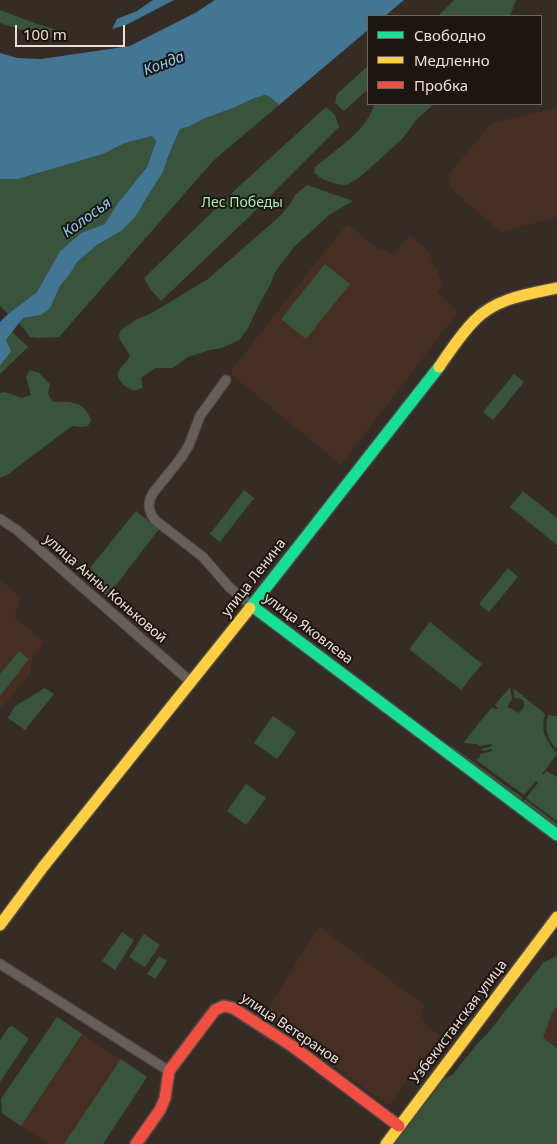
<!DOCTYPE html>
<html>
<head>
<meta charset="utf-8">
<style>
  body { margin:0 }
  #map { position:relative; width:557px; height:1144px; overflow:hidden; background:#362c26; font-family:"Noto Sans",sans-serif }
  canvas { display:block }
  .legend { position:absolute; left:367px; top:15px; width:175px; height:90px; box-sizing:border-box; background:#1d1510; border:1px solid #706660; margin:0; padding:6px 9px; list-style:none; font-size:15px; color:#ecdfd8 }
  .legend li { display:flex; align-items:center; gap:10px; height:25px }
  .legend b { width:25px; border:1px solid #706660 }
  .scale { position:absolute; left:15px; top:25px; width:110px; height:22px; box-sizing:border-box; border:2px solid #ecdfd8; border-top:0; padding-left:6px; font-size:15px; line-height:18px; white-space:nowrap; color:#ecdfd8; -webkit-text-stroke:4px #1d1510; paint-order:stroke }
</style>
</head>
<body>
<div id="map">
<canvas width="557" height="1144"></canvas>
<ul class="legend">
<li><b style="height:6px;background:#16e098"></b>Свободно</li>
<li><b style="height:6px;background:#ffcf43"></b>Медленно</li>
<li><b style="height:6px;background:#f24e42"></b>Пробка</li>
</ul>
<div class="scale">100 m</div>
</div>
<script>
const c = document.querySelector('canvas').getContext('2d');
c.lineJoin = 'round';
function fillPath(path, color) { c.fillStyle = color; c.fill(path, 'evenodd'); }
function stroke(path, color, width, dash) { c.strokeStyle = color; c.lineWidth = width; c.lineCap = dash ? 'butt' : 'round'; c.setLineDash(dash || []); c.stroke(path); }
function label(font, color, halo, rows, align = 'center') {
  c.font = font + ' "Noto Sans",sans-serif'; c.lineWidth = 4; c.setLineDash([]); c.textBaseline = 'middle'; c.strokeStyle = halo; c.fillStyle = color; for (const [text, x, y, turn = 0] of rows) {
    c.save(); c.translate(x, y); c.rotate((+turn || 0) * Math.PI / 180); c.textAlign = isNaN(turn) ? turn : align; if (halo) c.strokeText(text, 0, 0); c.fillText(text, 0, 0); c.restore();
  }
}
fillPath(new Path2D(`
  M557,107V217L501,232L451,189L448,175L492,123Z
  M347,224L379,250H385L392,255L410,235L427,249L443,285L437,292L458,312L341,465L232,375V369Z
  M0,580L21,597L14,617L45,642L32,659L30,673L0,710Z
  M320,927L425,1006L420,1013L427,1026L441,1037L388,1106L265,1014L309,942Z
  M557,1006V1048L543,1038L552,1013Z
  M57,1017L147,1077L103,1144H48L2,1113L1,1099Z`), '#462f22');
fillPath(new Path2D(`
  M454,0H516L510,16H438Z
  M0,10L37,24L68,33L52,38L22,30L0,23Z
  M368,66V89L344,111L335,103L337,94Z
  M265,95L270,97L279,105L213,161L59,337L38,338L30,337L19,323L25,318L41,315L55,295L60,286L70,274L77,262L97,245L121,231L143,205L163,172L169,154L180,129L188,127L203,119L233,108L255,98Z
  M374,104H434L417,119L402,139L360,177C355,180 350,184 345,185C336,185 320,179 314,173L315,167C335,150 368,130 374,104Z
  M326,107L335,115L339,127L251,215L161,301L151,290L144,278L234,191Z
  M152,136L156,140L147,167L118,203L105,225L81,233L60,251L37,292L8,314L0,306V179H18L103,154L125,143Z
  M307,185L353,201L329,215L294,247L275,272L271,283L258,307L247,330L239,340L222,348L210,350L188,357L173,368H155L141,378L143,387C139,389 136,391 132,390C126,388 118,381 118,375C118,367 128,363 130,355L120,340L119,335L121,330L135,320L150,314L208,279L280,216L290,204L296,194Z
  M325,264L350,284L306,339L281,319Z
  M12,332L28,347L0,374V366C7,359 9,350 6,340Z
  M30,370L39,373L50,384L48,394L53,402C71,401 84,401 91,420L88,426C82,428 78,426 72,426L7,475L0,478V393L5,392L22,398L31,395L26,377Z
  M514,374L524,382L493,420L483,412Z
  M244,490L254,498L220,542L210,534Z
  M523,491L557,518V545L510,507Z
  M136,511L159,529L107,597L85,574Z
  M508,568L518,577L489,612L479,604Z
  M430,622L482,664L461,690L409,649Z
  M19,651L29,659L0,696V674Z
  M510,687L512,699L507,707L510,708L519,713L524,707V702L522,699L515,698L513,688L545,714C540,733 546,739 557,754L542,774L543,775L546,771L557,777V821L526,798L538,783L536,781L524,795L476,760L480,757V754L492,751V749L482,751L481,749L492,746L491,744L480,746L477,744L463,743L492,707L495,709H498L495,705Z
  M45,688L54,694L25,730L8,718L15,706Z
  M548,715L557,716V749C547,739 544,729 548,715Z
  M273,716L296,732L277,759L254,743Z
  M450,745L523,798L521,800L452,749Z
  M246,784L266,798L246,825L227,811Z
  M525,799L557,824V828L523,802Z
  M122,932L134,940L115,970L102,961Z
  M144,934L160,945L145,967L129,957Z
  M159,956L167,961L155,979L147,974Z
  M557,956V1006L552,1013L543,1038L557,1048V1144H394L444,1079L453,1074L478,1043L487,1034L543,963Z
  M57,1017L82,1034L21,1126L2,1113L1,1099Z
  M12,1026L28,1038V1040L0,1082V1040L9,1027Z
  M121,1059L147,1077L103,1144H64Z`), '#39543c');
fillPath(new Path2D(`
  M153,0H174L126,25L112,29L117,19L137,11Z
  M215,0H404L385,16H368V30L279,105L270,97L265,95L255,98L233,108L203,119L188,127L180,129L169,154L163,172L135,217L121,231L97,245L77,262L70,274L60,286L50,308L41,315L24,318L19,323L6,340L11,351L0,366V322L8,314L37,292L60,251L81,233L105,224L118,203L147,167L156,141L152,136L125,143L103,154L18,179H0V53L17,58L41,59L130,46L195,13Z`), '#427692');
const street = new Path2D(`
  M226,380L200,416L189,445L181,458L153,493C147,503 148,511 155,520L203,557L229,587L252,606
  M0,519L17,530L191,682
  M0,964L169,1071`);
const fast = new Path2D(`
  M252,606L557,835
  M250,608L439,367`);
const slow = new Path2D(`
  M439,367C450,351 461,334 475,320C496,298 529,294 557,288
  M0,925L43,867L250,608
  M386,1144L557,917`);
const jam = new Path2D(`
  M136,1144L160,1110L165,1098L169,1071L215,1010L224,1006L233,1008L292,1046L399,1126`);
stroke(street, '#524944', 11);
stroke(fast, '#524944', 14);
stroke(slow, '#524944', 14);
stroke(jam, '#524944', 14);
stroke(street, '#665e5a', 9);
stroke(fast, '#16e098', 11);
stroke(slow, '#ffcf43', 11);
stroke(jam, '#f24e42', 11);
label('14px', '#a7efb5', '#1d1510', [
  ["Лес Победы",242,203]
]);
label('14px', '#ecdfd8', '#1d1510', [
  ["улица Ленина",254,578,-52],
  ["улица Анны Коньковой",105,589,41],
  ["улица Яковлева",308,629,37],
  ["Узбекистанская улица",459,1022,-53],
  ["улица Ветеранов",290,1029,34]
]);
label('italic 15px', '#8bcef5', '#1d1510', [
  ["Конда",164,64,-21],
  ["Колосья",87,218,-36]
]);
</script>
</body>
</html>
